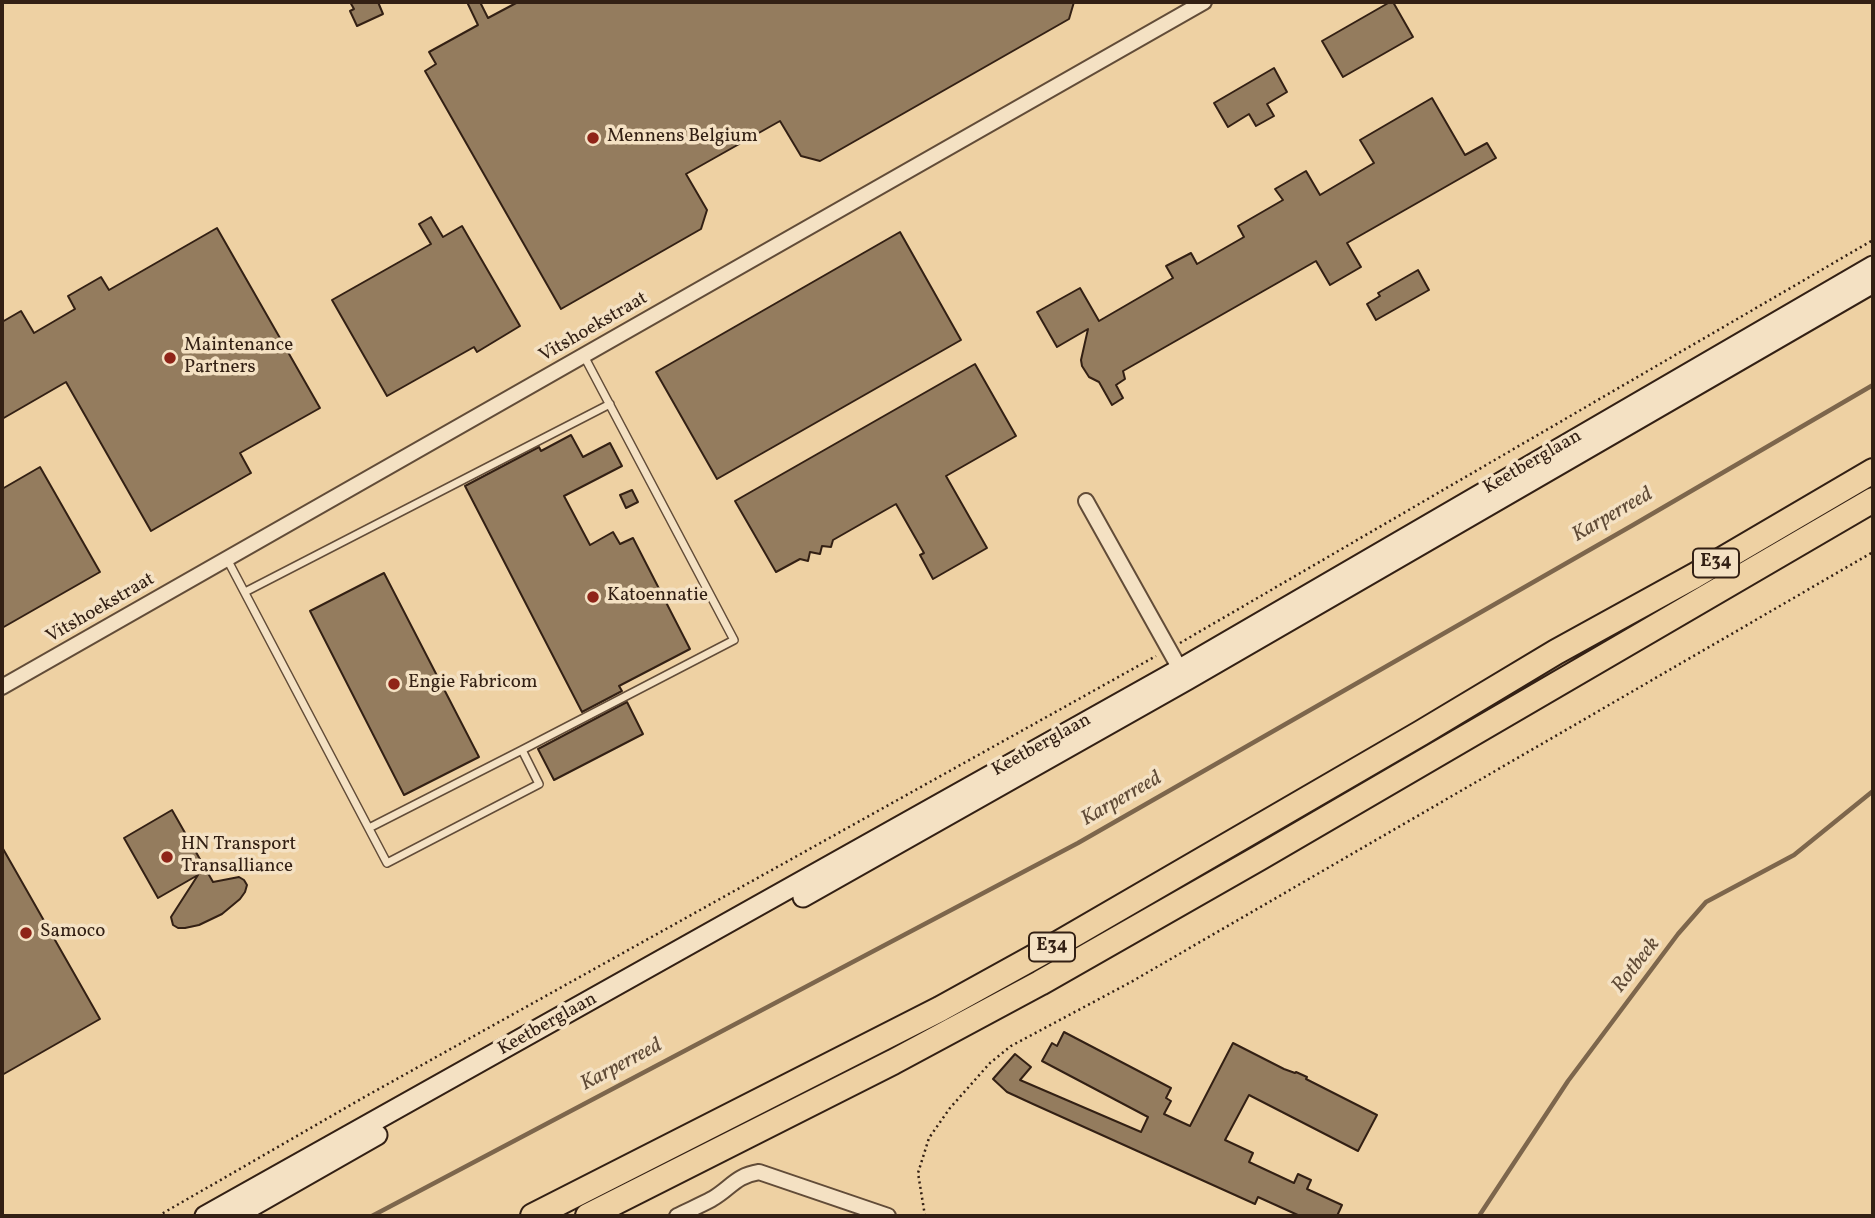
<!DOCTYPE html>
<html>
<head>
<meta charset="utf-8">
<style>
  body { margin:0 }
  #map { position:relative; width:1875px; height:1218px; overflow:hidden; background:#eed1a3; font-family:Vollkorn,serif }
  canvas { display:block }
  .frame { position:absolute; inset:0; border:4px solid #332014; pointer-events:none }
</style>
</head>
<body>
<div id="map">
<canvas width="1875" height="1218"></canvas>
<div class="frame"></div>
</div>
<script>
const c = document.querySelector('canvas').getContext('2d');
c.lineJoin = 'round';
function stroke(path, color, width, dash) { c.strokeStyle = color; c.lineWidth = width; c.lineCap = dash ? 'butt' : 'round'; c.setLineDash(dash || []); c.stroke(path); }
function fillPath(path, color) { c.fillStyle = color; c.fill(path, 'evenodd'); }
function label(font, color, halo, rows, align = 'center') {
  c.font = font + ' Vollkorn,serif'; c.lineWidth = 7; c.setLineDash([]); c.textBaseline = 'middle'; c.strokeStyle = halo; c.fillStyle = color; for (const [text, x, y, turn = 0] of rows) {
    c.save(); c.translate(x, y); c.rotate((+turn || 0) * Math.PI / 180); c.textAlign = isNaN(turn) ? turn : align; if (halo) c.strokeText(text, 0, 0); c.fillText(text, 0, 0); c.restore();
  }
}
stroke(new Path2D(`
  M372,1216L1078,843L1633,525L1873,385
  M1479,1216L1568,1081L1678,934L1706,902L1794,855L1873,791`), '#7d664c', 4.5);
const building = new Path2D(`
  M350,2H378L383,14L357,26L350,11L354,9Z
  M467,2H480L488,18L518,2H1074L1069,19L820,161L801,156L780,121L686,174L707,210L701,229L561,309L425,71L436,64L429,52L478,25Z
  M1390,2H1393L1413,37L1343,77L1322,41Z
  M1274,68L1287,92L1267,104L1274,116L1256,126L1249,114L1228,127L1214,103Z
  M1432,98L1465,155L1487,143L1496,158L1347,243L1361,267L1330,285L1316,261L1123,371L1125,379L1116,385L1123,398L1112,405L1099,382L1089,377L1082,366L1081,360L1088,329L1057,347L1037,312L1080,288L1099,321L1173,278L1166,266L1191,253L1197,264L1244,237L1238,226L1283,200L1275,189L1306,171L1320,195L1374,163L1360,140Z
  M431,217L443,237L462,226L520,326L477,352L474,347L387,396L332,300L431,244L419,224Z
  M217,228L320,408L240,453L251,473L151,531L66,382L2,419V322L21,311L34,333L75,309L68,296L101,277L109,290Z
  M900,232L961,340L717,479L656,372Z
  M1418,270L1429,290L1376,320L1367,304L1380,296L1378,293Z
  M975,364L1016,436L946,476L987,548L933,579L920,555L924,553L896,504L833,540L831,547L822,546L820,554L810,552L808,561L800,559L776,572L735,501Z
  M571,435L583,457L610,443L622,466L564,496L590,545L613,532L620,544L633,538L690,649L619,686L622,691L582,712L465,486L539,447L541,451Z
  M40,467L100,572L2,628V489Z
  M632,490L638,502L626,508L620,495Z
  M384,573L479,757L404,795L310,611Z
  M627,702L643,734L554,780L538,749Z
  M172,810L213,882L239,877L244,880L247,885L245,892L240,899L222,914L199,925L185,928H178L173,925L171,917L198,875L158,898L124,838Z
  M2,847L100,1019L2,1075Z
  M1064,1032L1171,1088L1166,1098L1171,1101L1164,1114L1190,1126L1233,1043L1284,1069L1295,1073L1296,1072L1307,1077L1306,1079L1377,1115L1358,1151L1249,1095L1225,1140L1253,1153L1249,1162L1294,1183L1298,1174L1311,1180L1307,1189L1342,1205L1337,1216H1300L1258,1197L1255,1204L1033,1104L1007,1092L993,1079L1015,1054L1031,1067L1020,1080L1141,1132L1148,1117L1042,1061L1052,1043L1057,1046Z`);
fillPath(building, '#947c5e');
stroke(building, '#332014', 2);
const service = new Path2D(`
  M227,559L387,863L539,784L522,750L369,828
  M245,592L610,404
  M522,750L734,640L584,356`);
const minor = new Path2D(`
  M1086,501L1180,669
  M2,687L1204,2
  M677,1216C689,1210 701,1205 712,1199C731,1188 735,1176 759,1172L888,1216`);
const secondary = new Path2D(`
  M803,897L1187,680L1873,283
  M205,1216L1180,669L1873,266
  M235,1216L377,1135`);
const motorway = new Path2D(`
  M533,1216L940,1009L1054,946L1421,733L1556,652L1694,576L1873,471
  M588,1216L893,1062L1040,983L1259,858L1873,500`);
stroke(service, '#624c38', 10);
stroke(minor, '#624c38', 18);
stroke(secondary, '#332014', 23);
stroke(motorway, '#332014', 28);
stroke(new Path2D(`
  M1180,643L1873,240
  M158,1216L368,1095L1156,656
  M925,1216L918,1173L929,1138L950,1108L990,1063L1011,1046L1131,982L1873,552`), '#332014', 2.5, [2, 3.5]);
stroke(service, '#f4e1c3', 7);
stroke(minor, '#f4e1c3', 14);
stroke(secondary, '#f4e1c3', 19);
stroke(motorway, '#eed1a3', 24);
for (const [x, y, r, color] of [
  [593,138,7,"#8f2418"],
  [170,358,7,"#8f2418"],
  [593,597,7,"#8f2418"],
  [394,684,7,"#8f2418"],
  [167,857,7,"#8f2418"],
  [26,933,7,"#8f2418"]
]) { const dot = new Path2D(); dot.arc(x, y, r, 0, 2 * Math.PI); c.fillStyle = color; c.fill(dot); stroke(dot, '#f4e1c3', 2.5); }
for (const [x, y, w] of [
  [1716,563,46],
  [1052,947,46]
]) { const box = new Path2D(); box.roundRect(x - w / 2, y - 14.5, w, 29, 5); c.fillStyle = '#f4e1c3'; c.fill(box); stroke(box, '#332014', 2); }
label('bold 18px', '#332014', null, [
  ["E34",1716,563],
  ["E34",1052,947]
]);
label('19px', '#332014', '#f4e1c3', [
  ["Mennens Belgium",607,138],
  ["Maintenance",184,347],
  ["Partners",184,369],
  ["Katoennatie",607,597],
  ["Engie Fabricom",408,684],
  ["HN Transport",181,846],
  ["Transalliance",181,868],
  ["Samoco",40,933]
], 'left');
label('19px', '#332014', '#f4e1c3', [
  ["Vitshoekstraat",594,328,-30],
  ["Keetberglaan",1533,463,-30],
  ["Vitshoekstraat",101,609,-30],
  ["Keetberglaan",1042,746,-29],
  ["Keetberglaan",548,1025,-29]
]);
label('italic 21px', '#5e4935', '#f4e1c3', [
  ["Karperreed",1613,516,-30],
  ["Karperreed",1122,800,-30],
  ["Rotbeek",1637,966,-52],
  ["Karperreed",622,1066,-28]
]);
</script>
</body>
</html>
